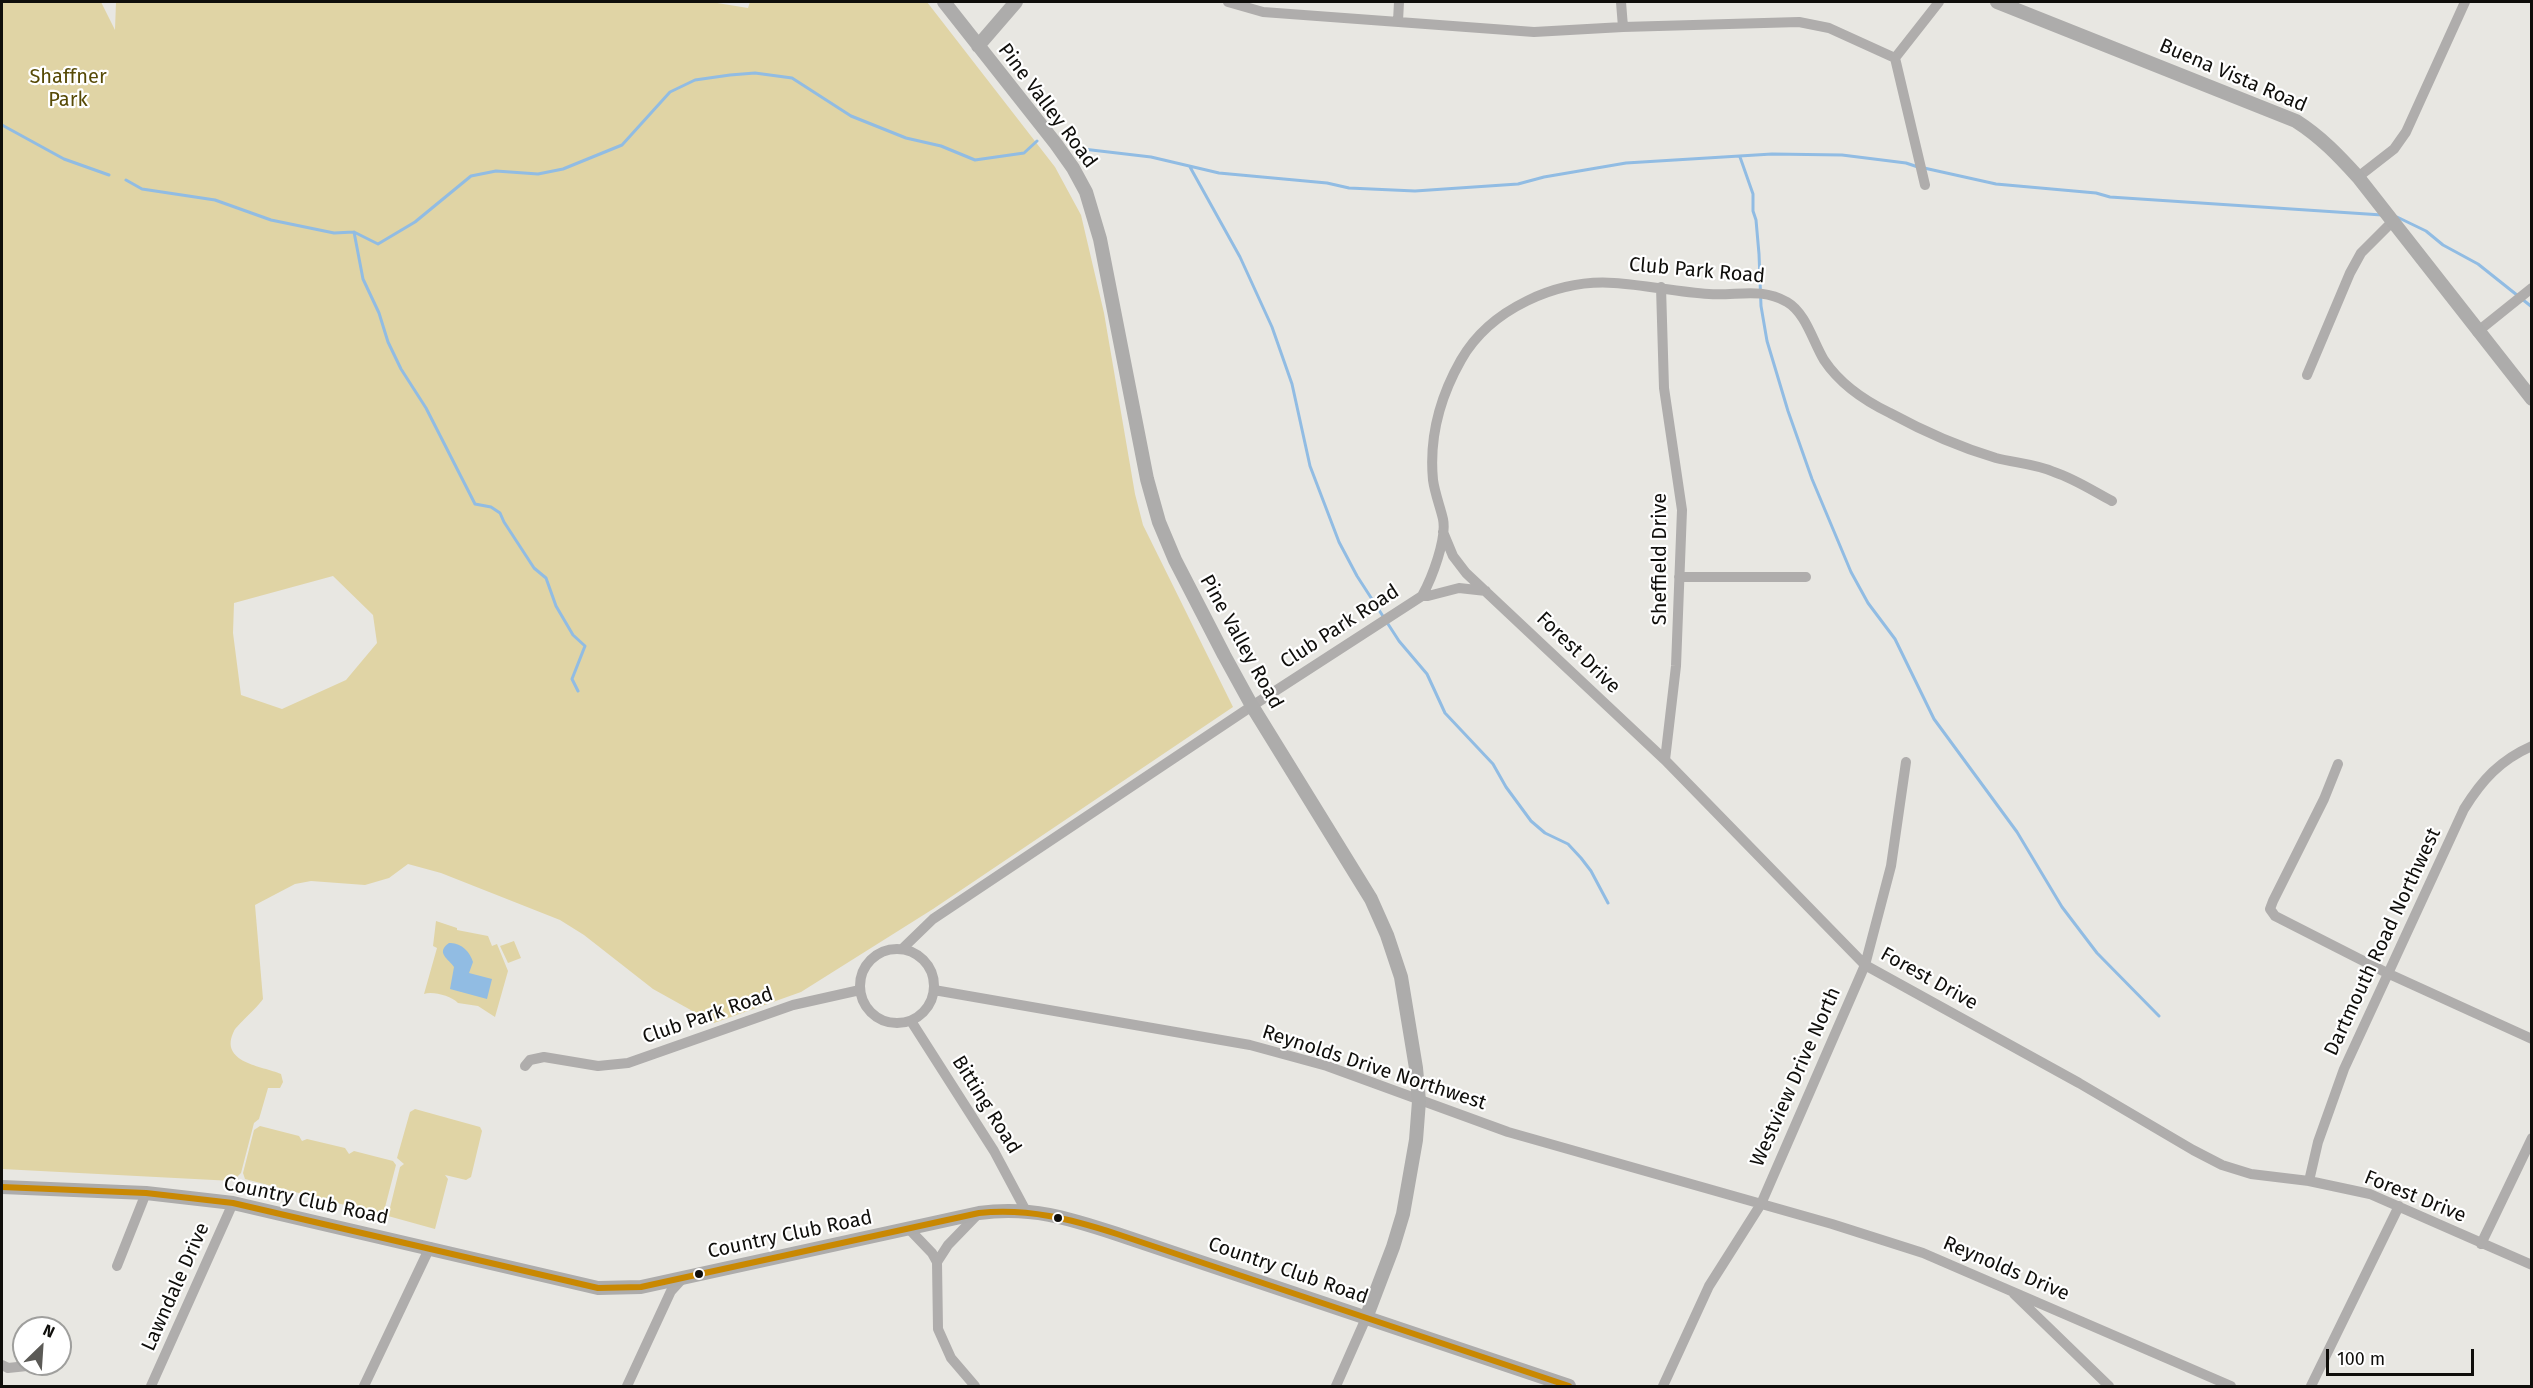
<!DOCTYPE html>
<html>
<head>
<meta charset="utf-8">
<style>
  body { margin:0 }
  #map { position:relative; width:2533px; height:1388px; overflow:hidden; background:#e8e7e2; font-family:"Fira Sans",sans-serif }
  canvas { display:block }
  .frame { position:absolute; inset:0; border:3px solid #0f0e0b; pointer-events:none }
  .north { position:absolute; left:12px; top:1316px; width:60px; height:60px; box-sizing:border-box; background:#fff; border:2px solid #9f9f9d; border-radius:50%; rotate:25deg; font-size:16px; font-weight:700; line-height:24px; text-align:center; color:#0f0e0b }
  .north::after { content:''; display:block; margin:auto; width:21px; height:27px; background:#5b5a56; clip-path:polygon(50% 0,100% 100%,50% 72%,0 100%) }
  .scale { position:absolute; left:2326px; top:1349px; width:148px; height:27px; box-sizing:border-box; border:3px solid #0f0e0b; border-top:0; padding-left:8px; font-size:18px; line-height:21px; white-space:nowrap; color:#0f0e0b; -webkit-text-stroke:4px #fff; paint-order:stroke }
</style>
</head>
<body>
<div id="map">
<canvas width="2533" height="1388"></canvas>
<div class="frame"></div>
<div class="north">N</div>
<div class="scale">100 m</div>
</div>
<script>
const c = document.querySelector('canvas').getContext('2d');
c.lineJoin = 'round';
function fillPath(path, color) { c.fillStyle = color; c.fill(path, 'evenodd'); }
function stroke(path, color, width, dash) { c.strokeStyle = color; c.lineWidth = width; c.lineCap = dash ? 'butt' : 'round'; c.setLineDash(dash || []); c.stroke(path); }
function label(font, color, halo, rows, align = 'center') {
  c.font = font + ' "Fira Sans",sans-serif'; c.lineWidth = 4.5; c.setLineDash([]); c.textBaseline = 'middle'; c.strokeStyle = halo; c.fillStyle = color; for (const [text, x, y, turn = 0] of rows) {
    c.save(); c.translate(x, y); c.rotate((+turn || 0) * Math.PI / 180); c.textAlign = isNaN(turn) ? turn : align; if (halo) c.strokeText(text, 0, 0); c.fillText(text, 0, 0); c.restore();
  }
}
fillPath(new Path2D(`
  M2,2H101L115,30L116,2H711L748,8L750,2H927L1055,167L1081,215L1104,313L1135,494L1143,525L1233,707L933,909L801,992L714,1023L653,989L584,935L560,920L441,873L408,864L389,878L365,885L311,881L295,884L255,905L263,999C256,1009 237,1025 234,1031C218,1063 263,1066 281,1074L283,1082L280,1088H268L259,1119L254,1123L241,1173L233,1181L2,1169ZM333,576L373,615L377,643L346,680L282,709L241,695L233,633L234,603Z
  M436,921L457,928V930L488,936L492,946L497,944L508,971L495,1017L478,1006L458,1003C451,996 433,991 424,994L437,948L433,946Z
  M514,941L521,958L508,963L500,946Z
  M415,1109L480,1127L482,1131L471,1177L466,1180L445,1175L448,1179L435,1229L388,1216L400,1167L404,1164L397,1158L410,1112Z
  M260,1126L299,1136L302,1141L307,1139L345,1148L349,1154L354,1151L393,1161L396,1165L383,1215L245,1179L243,1173L254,1130Z`), '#e0d4a5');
fillPath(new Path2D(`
  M449,943C461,942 470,952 473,962L469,973L492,979L487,999L450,989L454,967C449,959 435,953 449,943Z`), '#91bce3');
stroke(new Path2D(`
  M2,125L64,159L109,175
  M1083,149L1151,157L1219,173L1327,183L1349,188L1415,191L1518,184L1544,177L1626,163L1772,154L1842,155L1906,163L1918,167
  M1740,157L1753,194V211L1756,220L1759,254L1761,306L1767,341L1788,411L1812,479L1851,572L1868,603L1895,639L1934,719L2017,832L2062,907L2097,953L2159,1016
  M1190,167L1240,257L1272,327L1292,384L1310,466L1339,542L1357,576L1399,641L1427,674L1445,713L1493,764L1506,787L1531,821L1545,833L1568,844L1581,858L1591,871L1608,903
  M1924,168L1996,184L2096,193L2110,197L2382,215
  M126,180L142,189L215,200L271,220L334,233L354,232L378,244L415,222L471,176L496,171L538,174L563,169L622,145L670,92L695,80L730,75L755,73L792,78L851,116L906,138L941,146L975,160L1024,153L1037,141
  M2397,217L2426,231L2443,245L2478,264L2532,307
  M354,232L363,279L379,313L388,342L401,369L426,408L475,504L491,507L500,513L504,522L534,568L546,578L556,606L573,635L585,646L572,679L578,691`), '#91bce3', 3);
stroke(new Path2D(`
  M1228,2L1263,12L1534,32L1623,27L1799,22L1829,28L1895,58
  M1621,2L1623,27
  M1398,21L1399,2
  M1895,58L1925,185
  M1895,58L1939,2
  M2358,177L2394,149L2406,132L2465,2
  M1661,287L1664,388L1682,510L1676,666L1665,760
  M2477,332L2532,288
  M2307,375L2350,273L2361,253L2392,222
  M1443,532L1453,556L1466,573L1665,760L1865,965L2079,1083L2193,1150L2222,1165L2251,1174L2309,1181L2370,1194L2532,1265
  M1679,577H1806
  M1422,596H1428L1459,588L1486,591
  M2338,764L2324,799L2273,901L2270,909L2275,916L2387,973L2532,1039
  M860 986a37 37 0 1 1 74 0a37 37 0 1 1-74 0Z
  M902,949L933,919L1252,706L1422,596C1432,578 1447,539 1443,519C1440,506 1435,494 1433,480C1429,438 1440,397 1461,360C1490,309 1557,279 1614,283C1646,285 1677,292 1709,294C1737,296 1761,287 1787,302C1806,313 1813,342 1824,360C1840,384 1865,401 1890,413C1923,431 1959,447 1996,458C2015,463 2036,464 2054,472C2075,479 2093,491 2112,501
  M934,990L1250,1045L1327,1066L1508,1132L1832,1224L1923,1253L2231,1386
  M911,1021L994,1151L1026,1211
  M525,1066L530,1060L544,1057L598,1066L628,1063L793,1005L860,990
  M2309,1181L2318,1142L2344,1069L2464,809C2482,780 2500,760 2532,746
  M909,1229L932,1253L937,1262
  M2481,1244L2532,1138
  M117,1266L146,1193
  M2014,1294L2109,1386
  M2,1365L8,1368L27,1366
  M151,1386L233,1203
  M364,1386L430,1247
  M627,1386L671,1291L682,1279
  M975,1386L951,1358L938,1329L937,1262L948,1245L979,1213
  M1336,1386L1366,1318
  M1663,1386L1709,1286L1761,1204L1865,965L1891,866L1906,762
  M2311,1386L2399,1206`), '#afadac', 10);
stroke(new Path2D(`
  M944,2L1056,144L1073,168L1086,192L1100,239L1147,479L1159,522L1175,560L1224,655L1252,706L1371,899L1387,935L1401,977L1416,1068L1419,1101L1416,1140L1403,1214L1393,1247L1366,1318
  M1997,2L2296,121C2321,137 2339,156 2358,177L2532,399
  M978,46L1016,2
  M2,1187L146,1193L233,1203L598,1288L641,1287L979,1213C1031,1206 1068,1218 1117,1234L1569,1386`), '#adacab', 14);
stroke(new Path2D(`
  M2,1187L146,1193L233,1203L598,1288L641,1287L979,1213C1028,1208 1071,1219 1117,1234L1569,1386`), '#c98802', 6);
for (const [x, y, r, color] of [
  [1058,1218,5,"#0f0e0b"],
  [699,1274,5,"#0f0e0b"]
]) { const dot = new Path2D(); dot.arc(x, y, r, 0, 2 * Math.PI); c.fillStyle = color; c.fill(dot); stroke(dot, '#fff', 2); }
label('20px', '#0f0e0b', '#fff', [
  ["Buena Vista Road",2233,76,23],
  ["Pine Valley Road",1047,106,53],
  ["Club Park Road",1697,271,5],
  ["Sheffield Drive",1660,559,-90],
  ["Club Park Road",1340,627,-33],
  ["Pine Valley Road",1241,642,61],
  ["Forest Drive",1578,653,44],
  ["Dartmouth Road Northwest",2383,942,-65],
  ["Forest Drive",1929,979,29],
  ["Club Park Road",708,1016,-19],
  ["Reynolds Drive Northwest",1374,1068,18],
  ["Westview Drive North",1796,1077,-66],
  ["Bitting Road",986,1105,58],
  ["Forest Drive",2415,1197,22],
  ["Country Club Road",306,1201,12],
  ["Country Club Road",790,1235,-12],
  ["Reynolds Drive",2006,1269,23],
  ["Country Club Road",1288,1271,19],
  ["Lawndale Drive",176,1287,-66]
]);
label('20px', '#574a06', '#fff', [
  ["Shaffner",68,77],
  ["Park",68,100]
]);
</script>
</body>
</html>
